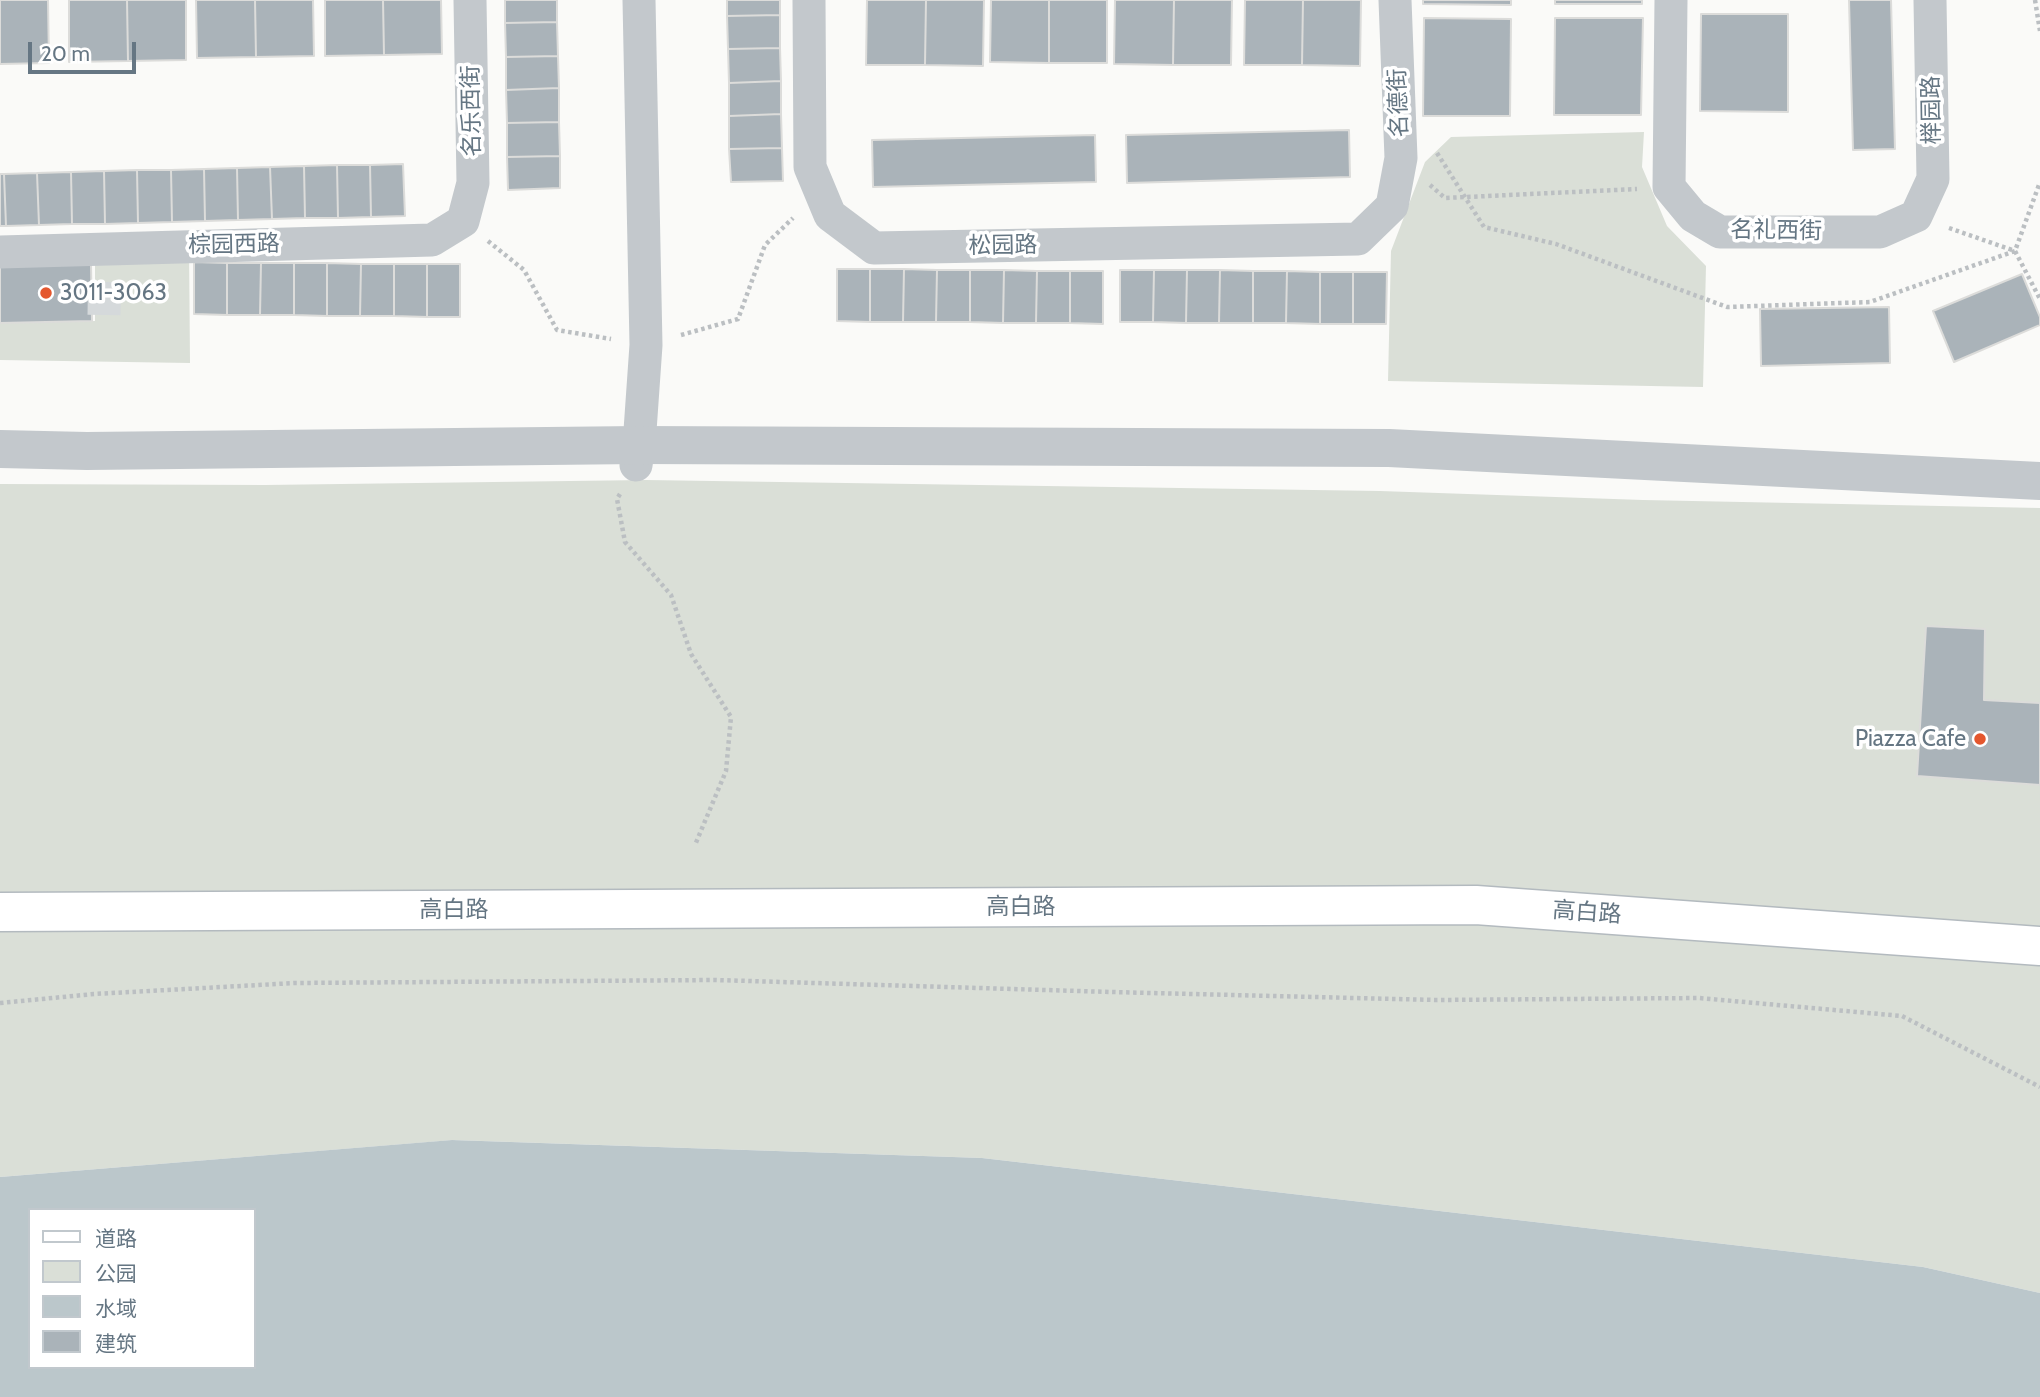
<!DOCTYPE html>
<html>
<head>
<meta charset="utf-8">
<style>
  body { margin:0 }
  #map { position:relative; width:2040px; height:1397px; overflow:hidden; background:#fafaf8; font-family:Cabin,"Noto Sans SC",sans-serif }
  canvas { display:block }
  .legend { position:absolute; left:28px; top:1208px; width:228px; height:161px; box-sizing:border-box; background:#fff; border:2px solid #c1c8cd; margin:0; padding:9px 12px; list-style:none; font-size:21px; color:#657683 }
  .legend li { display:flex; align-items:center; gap:14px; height:35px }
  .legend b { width:35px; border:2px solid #c1c8cd }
  .scale { position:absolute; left:28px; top:42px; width:108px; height:32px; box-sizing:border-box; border:4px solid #657683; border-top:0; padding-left:9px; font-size:21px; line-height:24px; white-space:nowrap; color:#657683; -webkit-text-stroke:5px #fff; paint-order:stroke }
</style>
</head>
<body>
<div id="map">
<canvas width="2040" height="1397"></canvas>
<ul class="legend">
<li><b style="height:9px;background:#fff"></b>道路</li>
<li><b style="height:19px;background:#dadfd7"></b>公园</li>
<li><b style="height:19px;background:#bbc7cb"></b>水域</li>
<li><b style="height:19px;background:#aab3b9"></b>建筑</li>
</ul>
<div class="scale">20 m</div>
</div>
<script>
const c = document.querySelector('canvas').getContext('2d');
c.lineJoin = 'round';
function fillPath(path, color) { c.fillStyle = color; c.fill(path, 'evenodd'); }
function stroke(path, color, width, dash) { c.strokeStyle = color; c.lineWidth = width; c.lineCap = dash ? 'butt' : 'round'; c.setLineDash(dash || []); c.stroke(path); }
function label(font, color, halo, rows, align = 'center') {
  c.font = font + ' Cabin,"Noto Sans SC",sans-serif'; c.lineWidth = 7; c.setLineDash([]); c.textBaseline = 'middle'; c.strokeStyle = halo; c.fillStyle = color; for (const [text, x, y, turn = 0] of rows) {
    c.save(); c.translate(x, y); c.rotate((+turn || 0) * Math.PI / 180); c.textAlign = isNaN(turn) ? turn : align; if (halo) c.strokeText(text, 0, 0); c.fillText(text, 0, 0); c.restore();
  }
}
fillPath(new Path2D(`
  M1644,132L1642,167L1667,226L1706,266L1703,387L1388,381L1391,251L1425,162L1451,137Z
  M189,246L190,363L0,360V323L95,321V249Z
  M646,480L1380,491L1643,500L2040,508V1293L1923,1267L982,1158L453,1140L0,1177V484L265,485Z`), '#dadfd7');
fillPath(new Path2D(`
  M452,1140L982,1158L1923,1267L2040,1293V1397H0V1177ZM30,1210H254V1367H30Z`), '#bbc7cb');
const building = new Path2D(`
  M0,0H48L49,63L0,64Z
  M69,0H127L128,61L69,62Z
  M127,0H186V60L128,61Z
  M196,0H255L256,57L197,58Z
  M255,0H313L314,56L256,57Z
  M325,0H383L384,55L325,56Z
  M383,0H441L442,54L384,55Z
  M505,0H557V22L505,23Z
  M727,0H780V15L727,16Z
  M867,0H926L925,65H866Z
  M926,0H984L983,66L925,65Z
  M991,0H1049V63L990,62Z
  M1049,0H1107V63H1049Z
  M1115,0H1174L1173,65L1114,64Z
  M1174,0H1232L1231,65H1173Z
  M1245,0H1303L1302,65H1244Z
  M1303,0H1361L1360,66L1302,65Z
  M1423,0H1511V5L1423,4Z
  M1555,0H1642V4H1555Z
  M1849,0H1891L1895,149L1853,150Z
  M1701,14H1788V112L1700,111Z
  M780,15V48L728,49L727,16Z
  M1424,18L1511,19L1510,116H1423Z
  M1555,18H1643L1641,115H1554Z
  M557,22L558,56L506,57L505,23Z
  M780,48L781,81L729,83L728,49Z
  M558,56L559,88L506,90V57Z
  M781,81V114L729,116V83Z
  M559,88V122L507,123L506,90Z
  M781,114L782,148L729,149V116Z
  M559,122L560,156L507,157V123Z
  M1349,130L1350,177L1127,183L1126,135Z
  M1095,135L1096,182L873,187L872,140Z
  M782,148L783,181L731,182L729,149Z
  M560,156V188L508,190L507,157Z
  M403,164L405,216L371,217L370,165Z
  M337,165H370L371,217L338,218Z
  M337,165L338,218H305L304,166Z
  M304,166L305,218L272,219L270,167Z
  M270,167L272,219L238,220L237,168Z
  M237,168L238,220L205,221L204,169Z
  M204,169L205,221L172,222L171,170Z
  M137,170L138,223L105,224L104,171Z
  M137,170H171L172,222L138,223Z
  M104,171L105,224H72L71,172Z
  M71,172L72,224L39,225L37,173Z
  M37,173L39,225L6,226L4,174Z
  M0,174H4L6,226H0Z
  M194,262L227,263V315L194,314Z
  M227,263H261L260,315H227Z
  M261,263H294V315H260Z
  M294,263H327V316L294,315Z
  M327,263L361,264L360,316H327Z
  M91,264L92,321L0,323V266Z
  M361,264H394V316H360Z
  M394,264H427V317L394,316Z
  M427,264H460V317H427Z
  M837,269H870V322L837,321Z
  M870,269H904L903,322H870Z
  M904,269L937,270L936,322H903Z
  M937,270H970V322H936Z
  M970,270H1004L1003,323L970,322Z
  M1004,270L1037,271L1036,323H1003Z
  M1120,270H1154L1153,322H1120Z
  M1154,270H1187L1186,323L1153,322Z
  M1187,270H1220L1219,323H1186Z
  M1220,270L1253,271V323H1219Z
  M1037,271H1070V323H1036Z
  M1070,271H1103V324L1070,323Z
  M1253,271H1287L1286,323H1253Z
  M1287,271L1320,272V324L1286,323Z
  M1320,272H1353V324H1320Z
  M1353,272H1387L1386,324H1353Z
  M2022,274L2040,317V325L1954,362L1933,311Z
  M1889,307L1890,363L1761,366L1760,309Z
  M1926,626L1985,629L1984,700L2040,703V785L1917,776Z`);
fillPath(building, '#aab3b9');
stroke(building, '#dcdcda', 2);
stroke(new Path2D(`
  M104,315L105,249`), '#d5d9db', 33, [33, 17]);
const secondary = new Path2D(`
  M0,912L1476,905L2040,946`);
stroke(secondary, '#b3babf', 41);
stroke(new Path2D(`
  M2035,0L2040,31
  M1437,153L1484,227L1556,244L1727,307L1870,302L2015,251L2040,182
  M1430,185L1445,198L1637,189
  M1949,228L2015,251L2040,299
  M488,241L524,270L557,330L611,339
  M681,335L738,319L765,245L793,218
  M620,494L617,499L625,542L671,595L691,654L731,717L726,771L695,845
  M0,1003L94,994L295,983L716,980L1111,992L1436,1000L1699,998L1902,1016L2040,1087`), '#bbbfc2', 4.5, [3.5, 3.5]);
stroke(new Path2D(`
  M809,0L810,167L830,215L874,248L1358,239L1392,206L1401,158L1395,0
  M1671,0L1669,187L1693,216L1720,232H1880L1916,216L1933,179L1930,0
  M0,252L432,240L463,221L473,183L470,0
  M636,465L639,445L646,345L639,0`), '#c3c8cc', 33);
stroke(new Path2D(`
  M0,449L87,451L639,445L1389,448L2040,481`), '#c3c8cc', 38);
stroke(secondary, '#fff', 38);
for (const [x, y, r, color] of [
  [46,293,7,"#e4572e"],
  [1980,739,7,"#e4572e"]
]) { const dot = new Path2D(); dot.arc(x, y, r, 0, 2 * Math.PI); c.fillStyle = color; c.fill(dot); stroke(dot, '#fff', 2.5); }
label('23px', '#657683', '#fff', [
  ["名德街",1399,103,-92],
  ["榉园路",1932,110,-91],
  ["名乐西街",472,111,-91],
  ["名礼西街",1776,231,1],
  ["棕园西路",234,245,-1],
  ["松园路",1003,246,-1],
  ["高白路",1021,907],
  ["高白路",454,910],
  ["高白路",1587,913,4]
]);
label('23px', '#657683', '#fff', [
  ["3011-3063",60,293],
  ["Piazza Cafe",1966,739,"right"]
], 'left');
</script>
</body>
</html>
